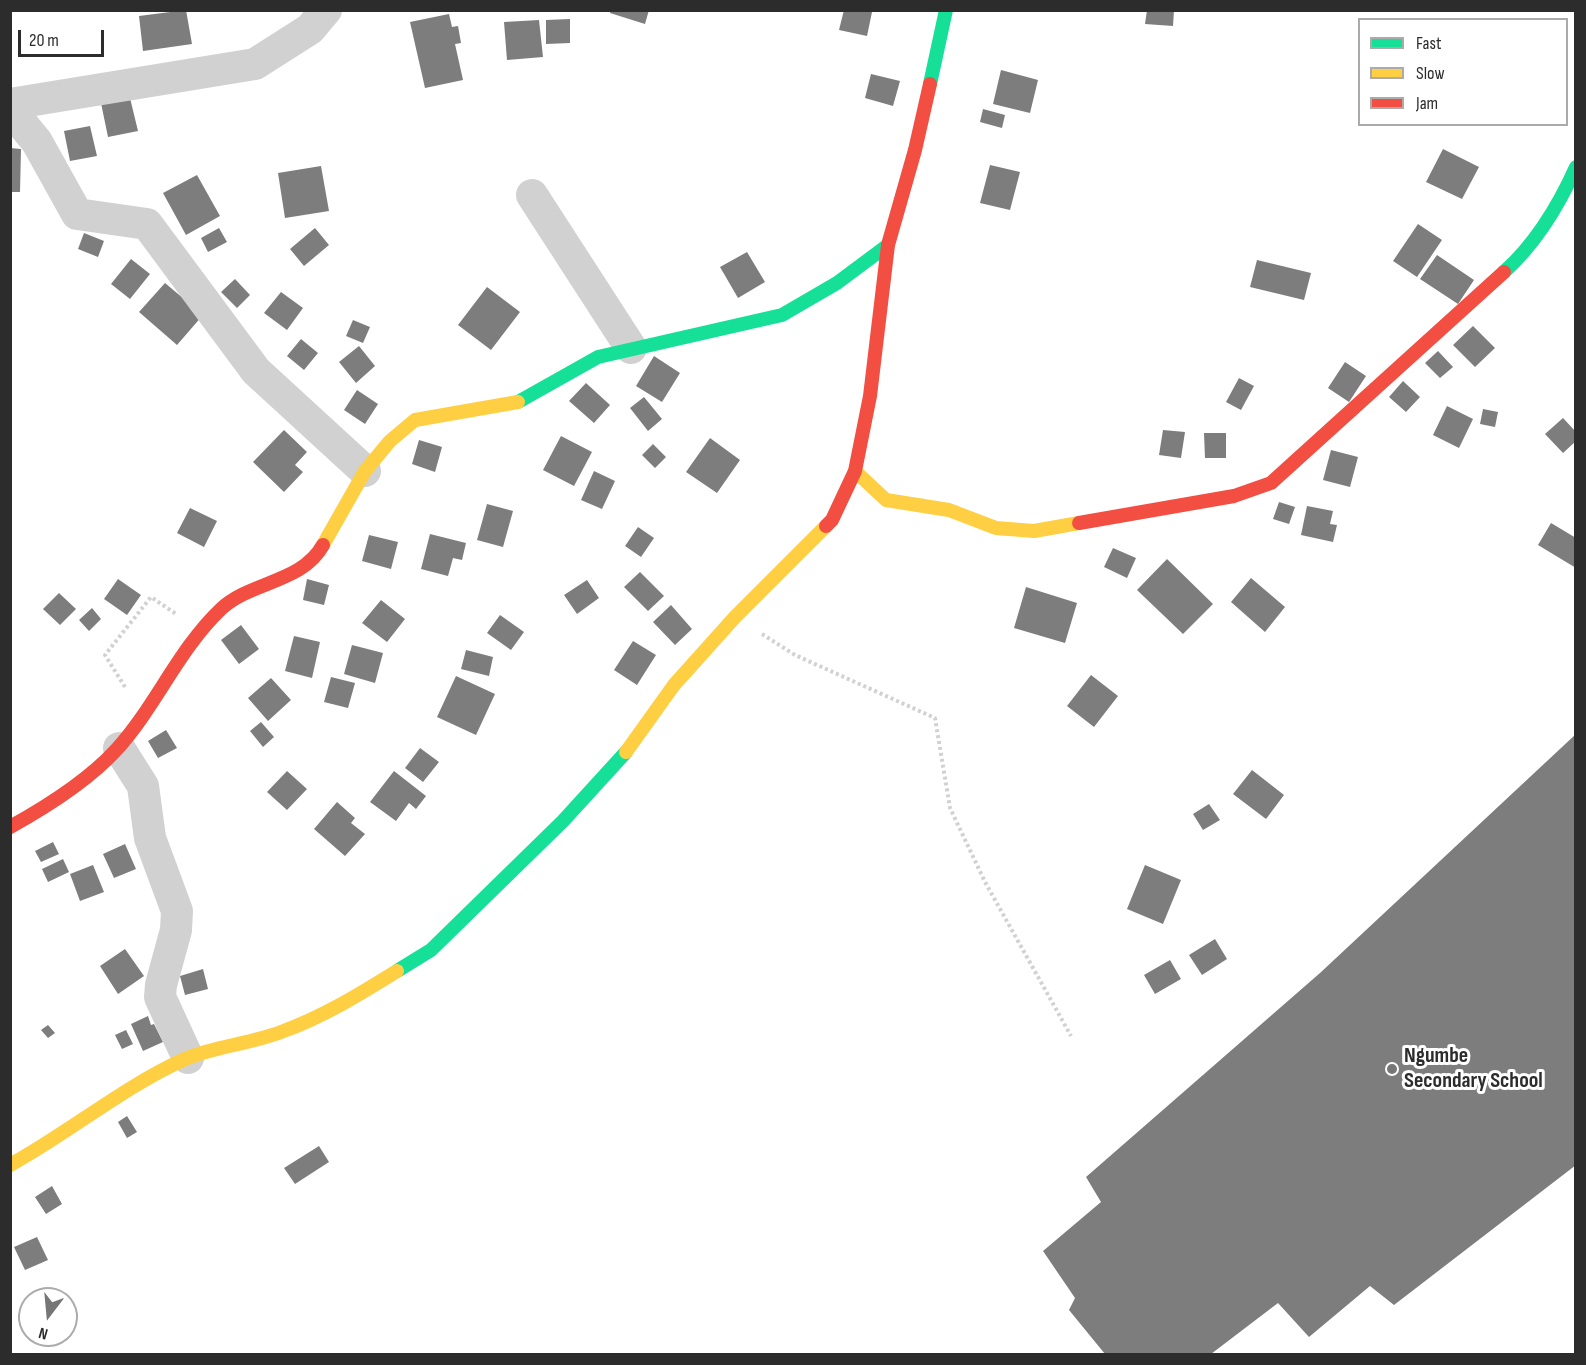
<!DOCTYPE html>
<html>
<head>
<meta charset="utf-8">
<style>
  body { margin:0 }
  #map { position:relative; width:1586px; height:1365px; overflow:hidden; background:#fff; font-family:"Sofia Sans Condensed",sans-serif }
  canvas { display:block }
  .frame { position:absolute; inset:0; border:12px solid #2c2c2c; pointer-events:none }
  .legend { position:absolute; left:1358px; top:18px; width:210px; height:108px; box-sizing:border-box; background:#fff; border:2px solid #ababab; margin:0; padding:8px 10px; list-style:none; font-size:18px; color:#2c2c2c }
  .legend li { display:flex; align-items:center; gap:12px; height:30px }
  .legend b { width:30px; border:2px solid #ababab }
  .north { position:absolute; left:18px; top:1287px; width:60px; height:60px; box-sizing:border-box; background:#fff; border:2px solid #ababab; border-radius:50%; rotate:196deg; font-size:16px; font-weight:700; line-height:24px; text-align:center; color:#2c2c2c }
  .north::after { content:''; display:block; margin:auto; width:21px; height:27px; background:#767676; clip-path:polygon(50% 0,100% 100%,50% 72%,0 100%) }
  .scale { position:absolute; left:18px; top:30px; width:86px; height:27px; box-sizing:border-box; border:3px solid #2c2c2c; border-top:0; padding-left:8px; font-size:18px; line-height:21px; white-space:nowrap; color:#2c2c2c; -webkit-text-stroke:4px #fff; paint-order:stroke }
</style>
</head>
<body>
<div id="map">
<canvas width="1586" height="1365"></canvas>
<div class="frame"></div>
<ul class="legend">
<li><b style="height:8px;background:#16e098"></b>Fast</li>
<li><b style="height:8px;background:#ffcf43"></b>Slow</li>
<li><b style="height:8px;background:#f24e42"></b>Jam</li>
</ul>
<div class="north">N</div>
<div class="scale">20 m</div>
</div>
<script>
const c = document.querySelector('canvas').getContext('2d');
c.lineJoin = 'round';
function fillPath(path, color) { c.fillStyle = color; c.fill(path, 'evenodd'); }
function stroke(path, color, width, dash) { c.strokeStyle = color; c.lineWidth = width; c.lineCap = dash ? 'butt' : 'round'; c.setLineDash(dash || []); c.stroke(path); }
function label(font, color, halo, rows, align = 'center') {
  c.font = font + ' "Sofia Sans Condensed",sans-serif'; c.lineWidth = 6; c.setLineDash([]); c.textBaseline = 'middle'; c.strokeStyle = halo; c.fillStyle = color; for (const [text, x, y, turn = 0] of rows) {
    c.save(); c.translate(x, y); c.rotate((+turn || 0) * Math.PI / 180); c.textAlign = isNaN(turn) ? turn : align; if (halo) c.strokeText(text, 0, 0); c.fillText(text, 0, 0); c.restore();
  }
}
fillPath(new Path2D(`
  M186,10L192,44L143,51L139,16Z
  M611,10H649L645,24L610,13Z
  M844,10L872,12L867,36L839,30Z
  M1147,10H1174L1173,26L1145,24Z
  M449,14L452,27L458,26L461,43L455,44L463,80L425,88L410,22Z
  M570,19V43L546,44V20Z
  M539,20L543,57L507,60L504,22Z
  M1001,70L1038,80L1030,113L993,104Z
  M871,74L900,81L893,106L865,98Z
  M130,98L138,131L108,137L101,103Z
  M983,109L1005,115L1002,128L980,122Z
  M90,126L97,156L70,161L64,131Z
  M10,148L21,149L20,192H10Z
  M1443,149L1479,167L1462,199L1426,182Z
  M990,165L1020,172L1010,210L980,203Z
  M321,166L329,211L285,218L278,173Z
  M197,175L220,216L186,235L163,193Z
  M1418,224L1442,240L1417,277L1393,261Z
  M219,228L227,242L208,252L201,238Z
  M315,228L329,245L304,266L290,249Z
  M84,233L104,241L98,257L78,249Z
  M747,252L765,282L738,298L720,267Z
  M1437,255L1474,280L1458,304L1420,279Z
  M131,259L150,274L130,299L111,284Z
  M1257,260L1311,273L1304,300L1250,287Z
  M235,279L250,295L237,308L221,292Z
  M165,283L203,315L177,345L139,312Z
  M487,287L520,312L491,350L458,325Z
  M281,292L303,308L287,330L264,313Z
  M353,320L370,327L363,343L346,336Z
  M1473,326L1495,348L1475,367L1453,345Z
  M301,339L318,353L304,370L287,356Z
  M359,346L375,366L356,383L339,362Z
  M1438,351L1453,367L1440,378L1425,363Z
  M654,356L680,373L662,402L636,386Z
  M1345,362L1366,376L1349,402L1328,388Z
  M1239,378L1254,386L1241,410L1226,402Z
  M1403,381L1420,397L1406,412L1389,397Z
  M586,383L610,405L594,423L569,401Z
  M357,390L378,404L365,424L344,410Z
  M644,397L662,419L648,431L630,408Z
  M1447,406L1473,419L1459,448L1433,435Z
  M1483,409L1498,412L1495,427L1480,424Z
  M1563,418L1576,432V441L1563,453L1545,434Z
  M284,430L307,452L295,465L303,472L284,492L253,462Z
  M1163,430L1185,432L1181,458L1159,455Z
  M1204,433H1226V458H1205Z
  M561,436L592,452L574,486L543,470Z
  M710,438L740,460L717,493L686,472Z
  M419,440L442,447L435,472L412,464Z
  M653,444L666,457L655,468L642,455Z
  M1331,450L1358,457L1350,487L1323,480Z
  M594,471L615,481L602,509L581,500Z
  M1279,502L1295,507L1289,524L1273,519Z
  M487,504L513,511L503,547L477,540Z
  M1307,506L1333,511L1330,524L1337,525L1333,542L1301,535Z
  M190,508L217,521L204,547L177,533Z
  M1551,523L1576,538V568L1538,545Z
  M638,527L654,538L641,557L625,546Z
  M430,534L466,543L462,560L453,558L448,576L421,569Z
  M369,535L398,542L391,569L362,561Z
  M1113,548L1136,558L1127,578L1104,567Z
  M1167,559L1213,604L1183,634L1137,590Z
  M640,572L664,596L648,611L624,587Z
  M1251,578L1285,607L1265,632L1231,602Z
  M118,579L141,595L127,615L104,599Z
  M307,579L329,585L324,605L303,600Z
  M587,580L599,598L577,614L564,595Z
  M1026,587L1077,603L1065,643L1014,628Z
  M59,593L76,609L60,625L43,609Z
  M381,600L405,619L387,642L362,623Z
  M671,605L692,629L675,645L653,622Z
  M92,608L101,619L89,631L79,620Z
  M500,615L524,632L511,650L487,633Z
  M241,625L259,649L239,664L221,640Z
  M294,636L320,642L312,678L285,671Z
  M633,641L656,655L637,685L614,670Z
  M352,645L383,653L375,683L344,674Z
  M466,650L493,657L489,676L461,669Z
  M1091,675L1118,696L1094,727L1067,706Z
  M456,676L495,694L476,735L437,717Z
  M331,677L355,683L348,708L324,702Z
  M271,678L291,700L268,721L248,698Z
  M261,722L274,737L263,747L250,731Z
  M166,730L177,748L158,758L148,741Z
  M1576,734V1165L1394,1305L1370,1286L1309,1337L1278,1303L1211,1354H1105L1069,1310L1075,1298L1043,1251L1101,1202L1086,1177L1320,973Z
  M420,748L439,762L423,782L405,768Z
  M1252,770L1284,795L1266,819L1233,794Z
  M287,771L307,789L287,810L267,792Z
  M394,771L426,796L416,809L409,803L396,821L370,802Z
  M337,802L355,818L351,823L365,834L345,856L314,829Z
  M1209,804L1220,820L1203,830L1193,814Z
  M53,842L59,854L41,862L35,851Z
  M125,844L136,869L114,878L103,854Z
  M63,859L69,872L48,882L42,869Z
  M93,865L104,892L80,901L70,874Z
  M1145,865L1181,880L1163,924L1127,909Z
  M1215,939L1227,959L1202,975L1189,955Z
  M125,949L144,976L118,994L100,966Z
  M1170,960L1181,979L1155,994L1144,975Z
  M203,969L208,989L185,995L180,976Z
  M148,1016L151,1025L154,1024L163,1042L143,1051L131,1024Z
  M48,1025L55,1033L48,1038L41,1030Z
  M126,1030L133,1044L122,1049L115,1035Z
  M127,1116L137,1132L127,1138L118,1122Z
  M319,1146L329,1162L295,1184L284,1168Z
  M52,1186L62,1204L46,1214L35,1197Z
  M37,1237L48,1260L25,1270L14,1247Z`), '#7d7d7d');
stroke(new Path2D(`
  M762,634L795,655L935,718L950,808L985,882L1071,1036
  M125,687L105,655L151,597L176,614`), '#d1d1d1', 4, [3, 3]);
stroke(new Path2D(`
  M10,104L255,64L310,29L326,10
  M10,109L37,142L77,214L147,224L256,371L365,471
  M532,195L631,348
  M119,748L143,786L150,838L177,911L176,930L161,985L160,997L188,1058`), '#d1d1d1', 32);
stroke(new Path2D(`
  M930,84L946,10
  M1504,272C1535,244 1559,205 1576,167
  M518,402L598,357L782,315L837,283L888,245
  M397,971L431,950L563,821L626,752`), '#16e098', 14);
stroke(new Path2D(`
  M855,471L886,500L949,510L996,528L1034,531L1079,523
  M323,545L365,471L390,441L415,420L518,402
  M626,752L674,685L735,617L826,526
  M10,1165C70,1132 123,1087 185,1059C215,1046 250,1044 281,1032C323,1017 360,994 397,971`), '#ffcf43', 14);
stroke(new Path2D(`
  M1079,523L1234,496L1271,483L1504,272
  M826,526L832,520L855,471L870,396L888,245L915,150L930,84
  M10,827C48,806 88,781 117,749C156,706 178,650 221,609C251,581 302,583 323,545`), '#f24e42', 14);
for (const [x, y, r, color] of [
  [1392,1069,6,"#767676"]
]) { const dot = new Path2D(); dot.arc(x, y, r, 0, 2 * Math.PI); c.fillStyle = color; c.fill(dot); stroke(dot, '#fff', 2); }
label('bold 22px', '#2c2c2c', '#fff', [
  ["Ngumbe",1404,1056],
  ["Secondary School",1404,1081]
], 'left');
</script>
</body>
</html>
